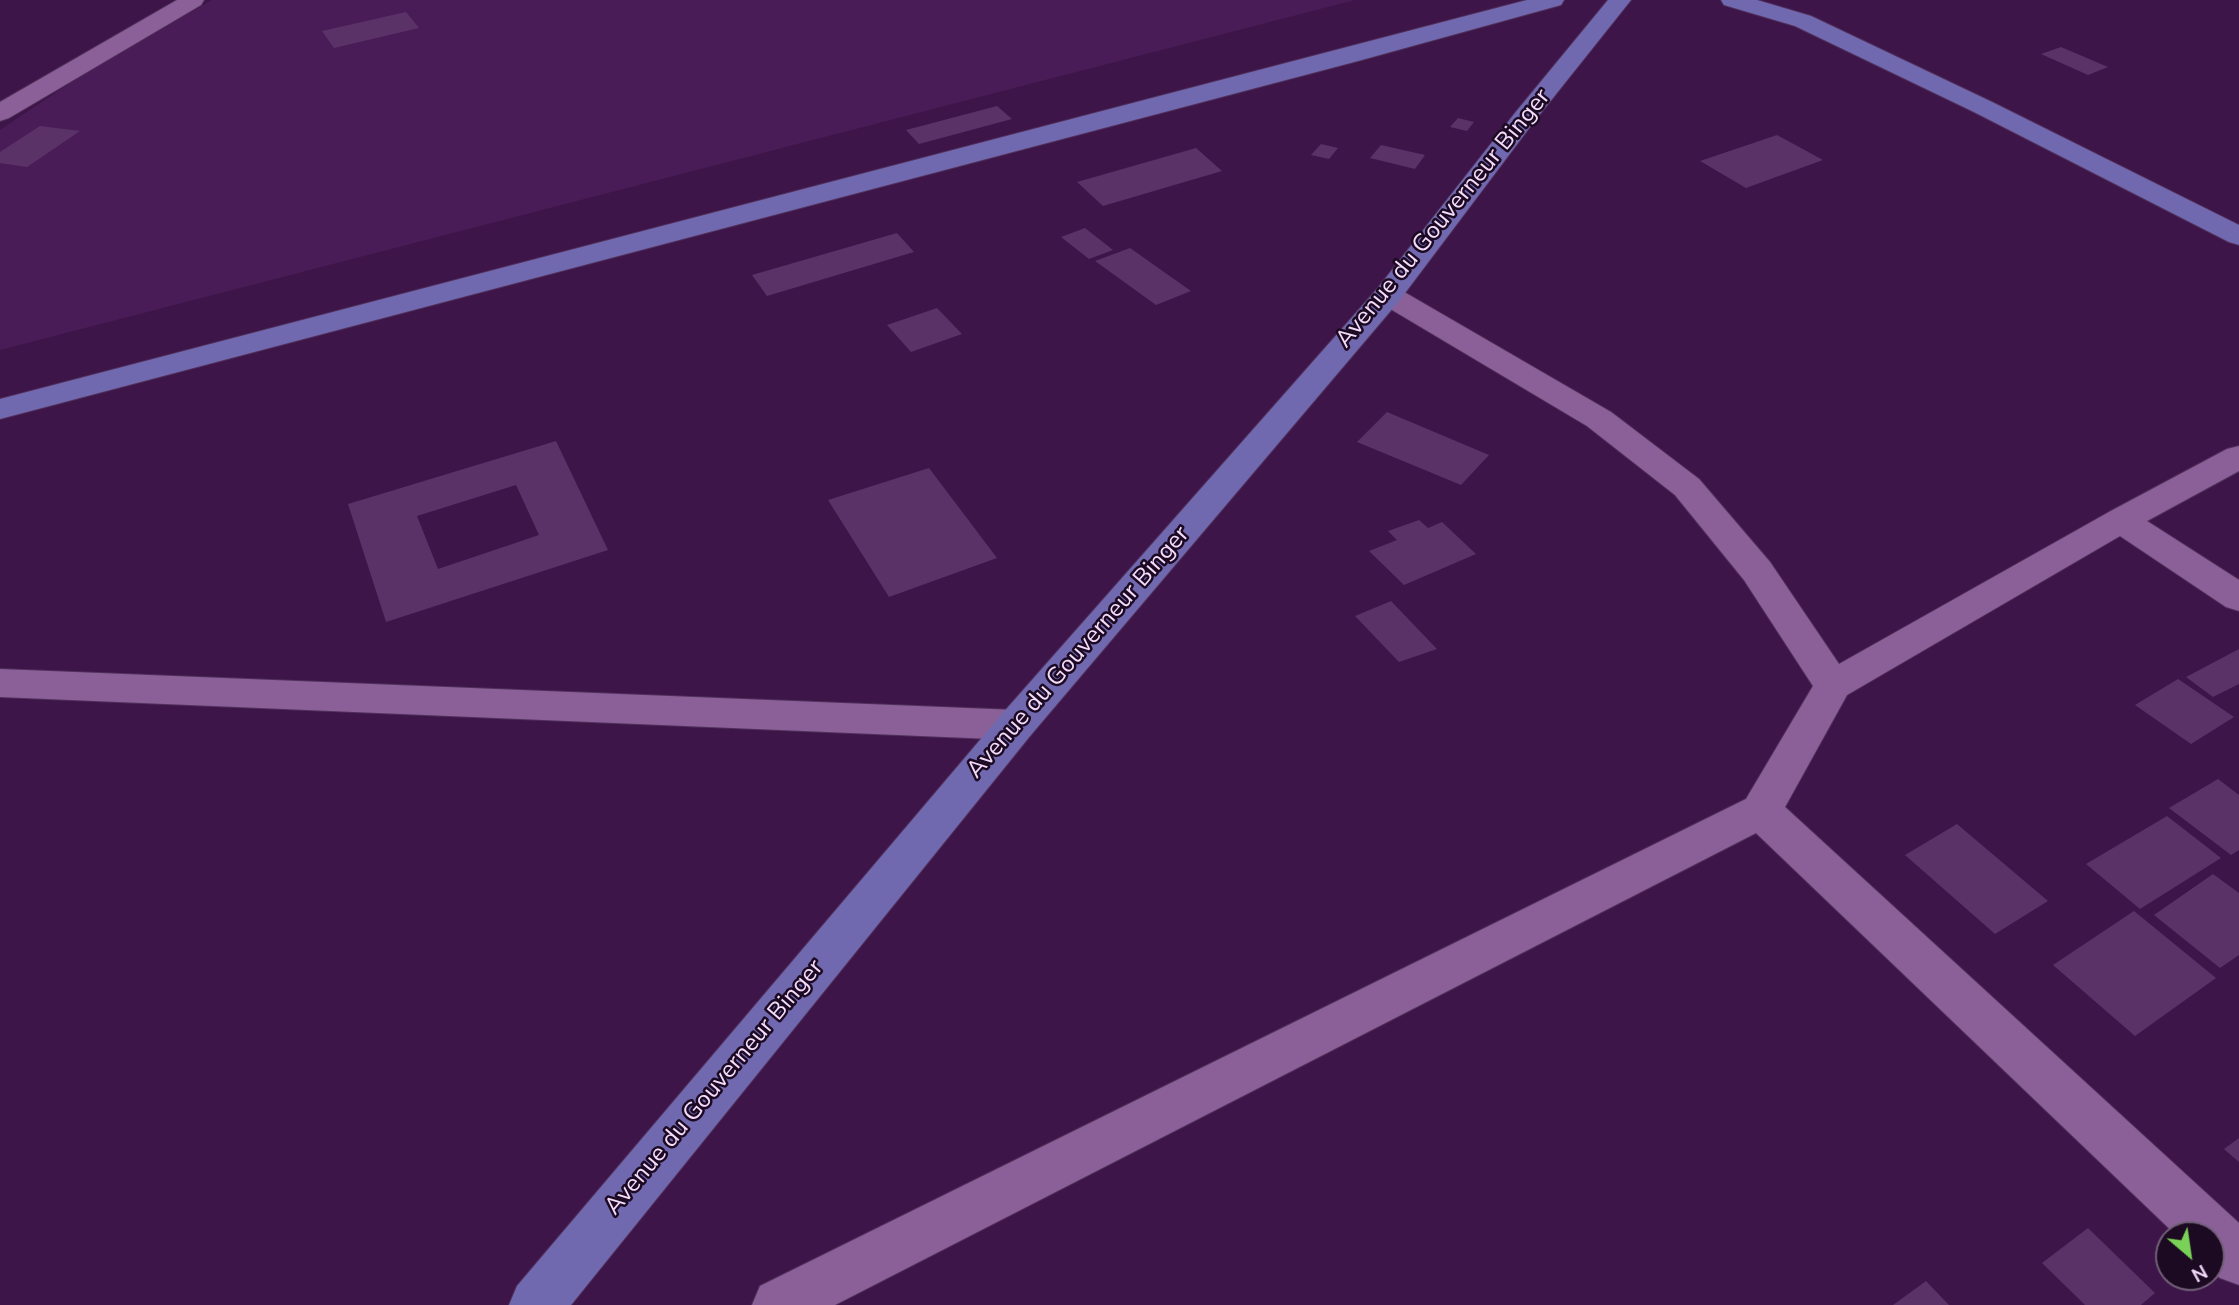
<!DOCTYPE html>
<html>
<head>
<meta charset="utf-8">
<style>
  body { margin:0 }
  #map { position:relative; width:2239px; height:1305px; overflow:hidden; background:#3d1549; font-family:"Nunito Sans",sans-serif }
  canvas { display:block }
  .north { position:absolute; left:2155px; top:1221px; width:70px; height:70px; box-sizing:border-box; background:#1b0a21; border:2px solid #725e79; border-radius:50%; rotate:151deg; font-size:19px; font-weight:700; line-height:28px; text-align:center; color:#f4dcfc }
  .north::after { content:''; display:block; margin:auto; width:24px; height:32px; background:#7ad157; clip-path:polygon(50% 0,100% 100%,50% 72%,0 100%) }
</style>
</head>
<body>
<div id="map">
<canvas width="2239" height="1305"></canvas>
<div class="north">N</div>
</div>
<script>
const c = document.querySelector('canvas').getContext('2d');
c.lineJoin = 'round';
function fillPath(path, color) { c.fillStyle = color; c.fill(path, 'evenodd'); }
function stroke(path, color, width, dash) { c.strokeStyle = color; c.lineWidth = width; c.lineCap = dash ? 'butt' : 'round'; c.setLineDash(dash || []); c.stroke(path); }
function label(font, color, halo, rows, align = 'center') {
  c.font = font + ' "Nunito Sans",sans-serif'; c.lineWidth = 5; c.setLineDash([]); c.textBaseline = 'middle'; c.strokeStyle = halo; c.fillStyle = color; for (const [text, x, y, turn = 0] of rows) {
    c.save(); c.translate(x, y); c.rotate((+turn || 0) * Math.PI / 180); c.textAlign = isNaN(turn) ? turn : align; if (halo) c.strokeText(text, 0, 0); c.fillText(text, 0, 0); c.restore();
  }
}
fillPath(new Path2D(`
  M212,0H1355L0,350V130L85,73Z`), '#4a1c57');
fillPath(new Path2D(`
  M406,12L419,28L334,48L322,31Z
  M2061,47L2108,67L2088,75L2041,54Z
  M997,106L1012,119L919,144L906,130Z
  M1458,118L1474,122L1467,131L1450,127Z
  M40,126L80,131L27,167L0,163V152Z
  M1777,135L1823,160L1746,188L1700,161Z
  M1321,144L1338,148L1329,159L1311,155Z
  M1381,145L1425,155L1415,169L1370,158Z
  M1196,148L1222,171L1103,206L1077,182Z
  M1085,228L1113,250L1089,259L1061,237Z
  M897,233L914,252L767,296L752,275Z
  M1130,248L1191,291L1156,305L1095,261Z
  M937,308L962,334L911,352L887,325Z
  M1387,412L1489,455L1461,485L1357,442Z
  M556,441L608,550L386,622L348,504ZM516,485L539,535L438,569L417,516Z
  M929,468L997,558L889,597L828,500Z
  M1419,520L1428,528L1442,522L1476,554L1404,585L1369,551L1397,540L1388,531Z
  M1391,601L1437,649L1399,662L1355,616Z
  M2239,649V684L2213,697L2186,677Z
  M2178,679L2234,717L2191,744L2135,705Z
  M2218,779L2239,795V850L2231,855L2169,808Z
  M2167,816L2221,858L2140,909L2086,864Z
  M1957,824L2048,901L1995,934L1905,855Z
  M2213,874L2239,893V955L2220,968L2154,915Z
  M2134,911L2216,978L2135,1036L2053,965Z
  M2239,1138V1162L2224,1149Z
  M2088,1228L2155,1293L2141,1305H2085L2042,1263Z
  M1926,1281L1949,1305H1893Z`), '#5b3268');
const street = new Path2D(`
  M177,0H204L201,5L9,118L0,121V102Z
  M1388,286L1399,289L1611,412L1699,479L1770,562L1839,664L2109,512L2227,449L2239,446V471L2147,521L2239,580V611L2226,607L2120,536L1847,695L1785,807L2239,1223V1285L2220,1278L2211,1269V1235H2176L1756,833L835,1305H752L760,1286L1746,799L1813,686L1744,580L1675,495L1587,426L1377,301L1373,295L1377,289Z
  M0,669L1016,710L1030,714L1036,725L1030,736L1016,740L0,697Z`);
const secondary = new Path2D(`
  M1527,0H1564L1561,5L1358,61L0,419V399Z
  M1608,0H1631L1533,123L1399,301L1030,736L571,1305H509L517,1286L1002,714L1377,289L1515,113Z
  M1721,0H1757L1811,16L1992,102L2239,225V245L2229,242L1974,112L1795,26L1724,5Z`);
stroke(street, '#51305b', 2);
stroke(secondary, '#51305b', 2);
fillPath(street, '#8b6099');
fillPath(secondary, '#7169b0');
label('24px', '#f4dcfc', '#1b0a21', [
  ["Avenue du Gouverneur Binger",1444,219,-51],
  ["Avenue du Gouverneur Binger",1079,653,-49],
  ["Avenue du Gouverneur Binger",715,1088,-50]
]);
</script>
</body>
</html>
